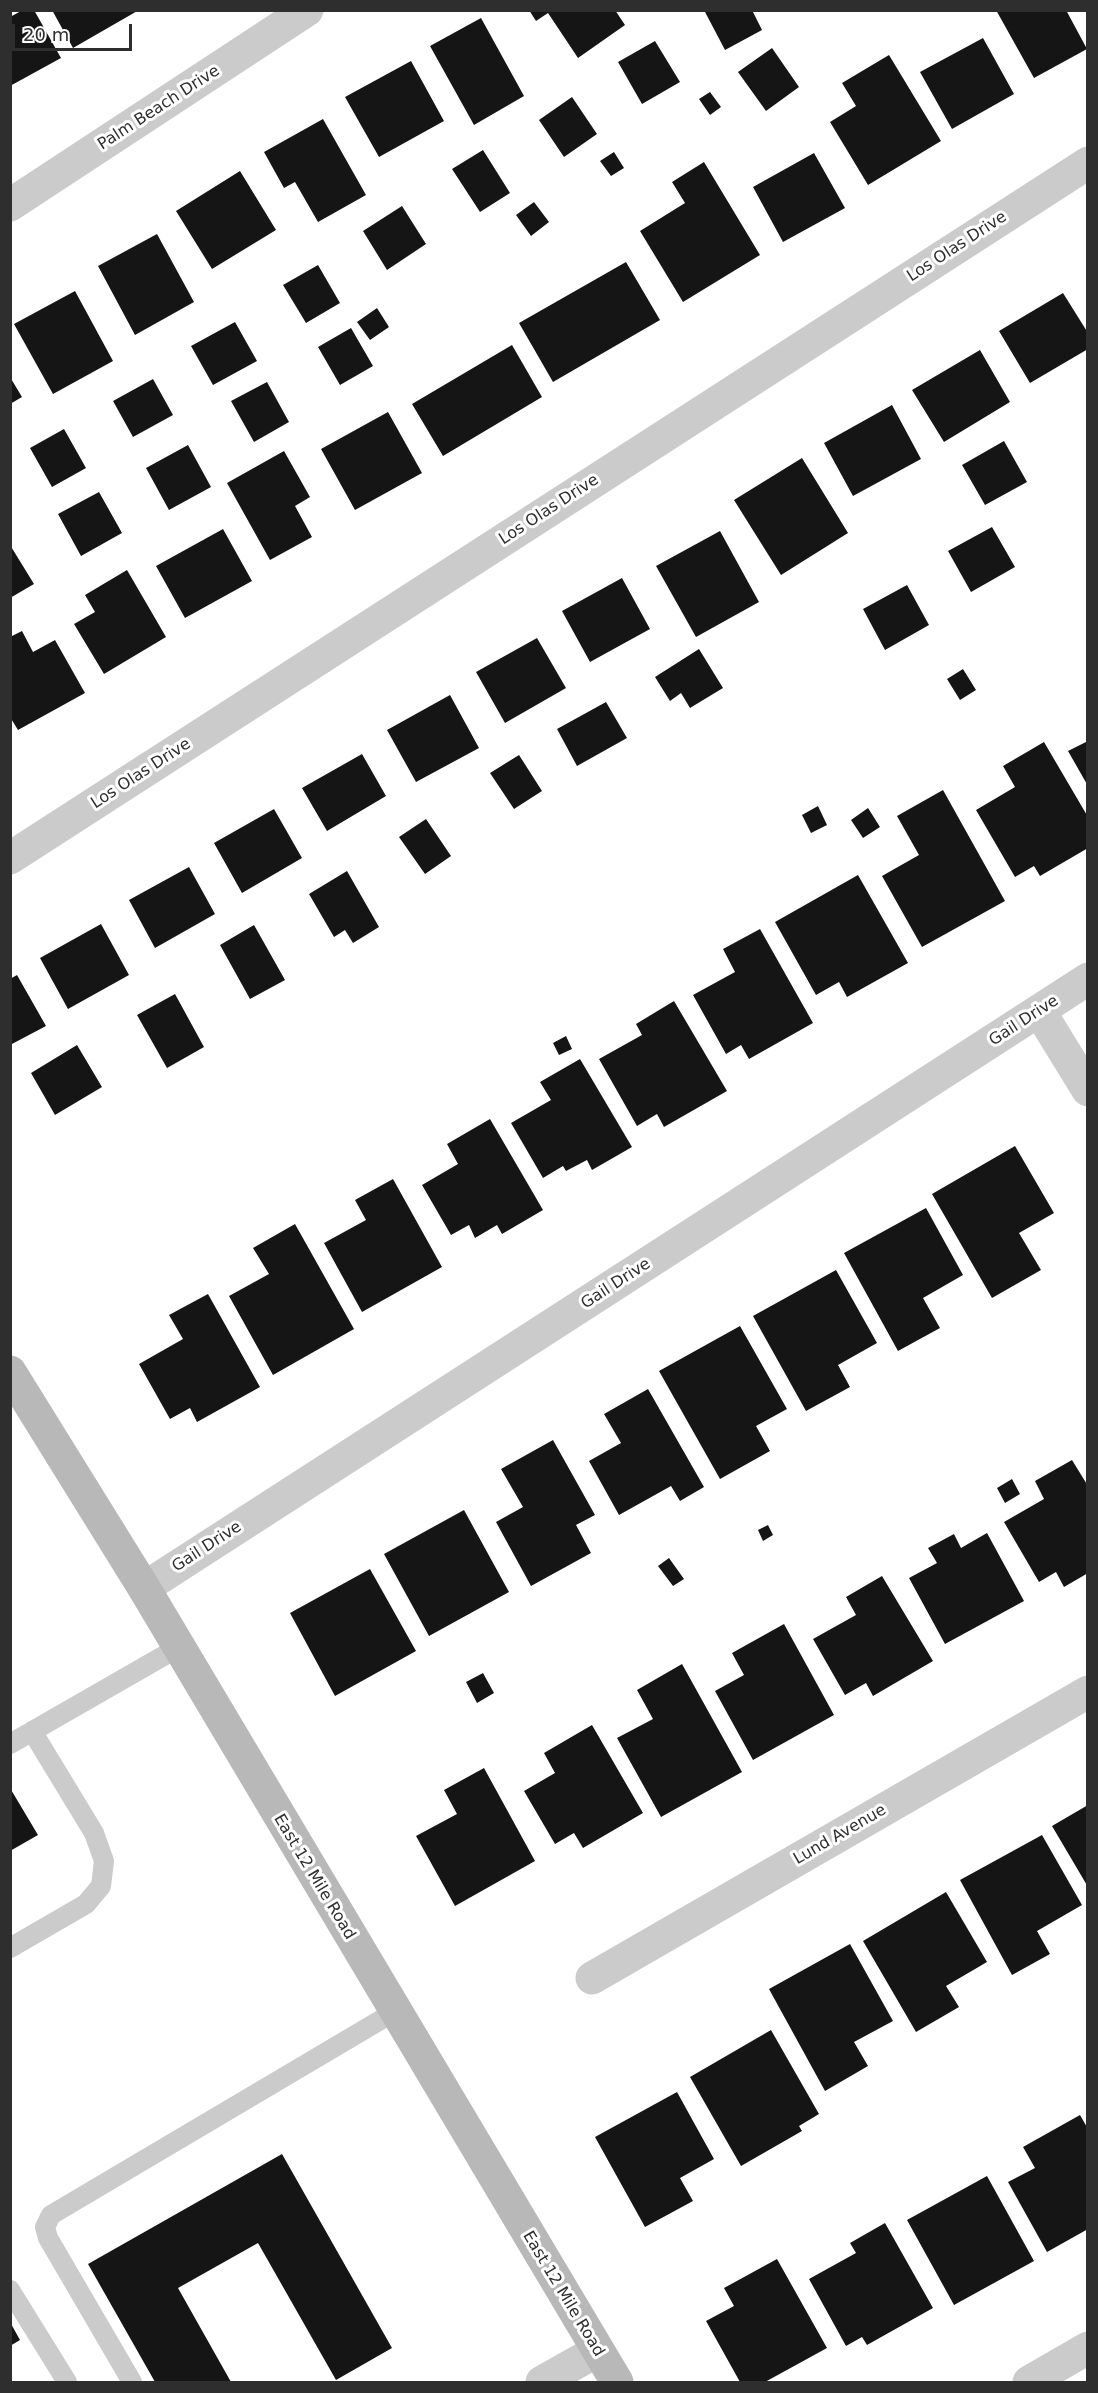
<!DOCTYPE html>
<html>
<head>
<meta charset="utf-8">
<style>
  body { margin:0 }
  #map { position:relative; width:1098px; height:2393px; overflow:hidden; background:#fff; font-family:"DejaVu Sans",sans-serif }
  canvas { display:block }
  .frame { position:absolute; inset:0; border:12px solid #2e2e2e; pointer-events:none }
  .scale { position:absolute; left:12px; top:24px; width:120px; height:27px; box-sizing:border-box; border:3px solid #2e2e2e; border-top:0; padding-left:8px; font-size:18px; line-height:21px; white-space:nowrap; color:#2e2e2e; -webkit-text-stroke:4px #fff; paint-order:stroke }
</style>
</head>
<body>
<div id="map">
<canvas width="1098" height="2393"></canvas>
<div class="frame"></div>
<div class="scale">20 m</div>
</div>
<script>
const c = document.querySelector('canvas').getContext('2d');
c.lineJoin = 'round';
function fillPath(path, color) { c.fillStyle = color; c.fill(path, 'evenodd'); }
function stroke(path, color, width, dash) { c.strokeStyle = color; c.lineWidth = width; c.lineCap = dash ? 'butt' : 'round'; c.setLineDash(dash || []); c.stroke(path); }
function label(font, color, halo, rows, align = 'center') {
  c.font = font + ' "DejaVu Sans",sans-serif'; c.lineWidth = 6; c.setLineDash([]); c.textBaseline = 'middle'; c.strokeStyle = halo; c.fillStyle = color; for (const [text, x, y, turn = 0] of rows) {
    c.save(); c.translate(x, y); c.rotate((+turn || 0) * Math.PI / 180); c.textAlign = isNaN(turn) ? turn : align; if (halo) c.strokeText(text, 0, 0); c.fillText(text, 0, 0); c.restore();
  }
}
fillPath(new Path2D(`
  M23,10H34L61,58L10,86V17Z
  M52,10H139L73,48Z
  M529,10H615L625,25L578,58L548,13L536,21Z
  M704,10H752L762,30L725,50Z
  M996,10H1066L1087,49L1034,78Z
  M481,18L524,96L474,125L430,46Z
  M983,38L1014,94L952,129L920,72Z
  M655,41L680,82L642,104L618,62Z
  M772,48L799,87L766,111L738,72Z
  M889,55L941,141L868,185L830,122L856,106L842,83Z
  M411,61L444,121L379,157L345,97Z
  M710,92L721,107L710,115L699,99Z
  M572,97L597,134L564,157L539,120Z
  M323,119L366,195L318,222L295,182L284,188L264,152Z
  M483,150L510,193L480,212L452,169Z
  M614,152L624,168L611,176L600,161Z
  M814,153L845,208L783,242L753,187Z
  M704,162L760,255L683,302L640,231L685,203L672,182Z
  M240,171L276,230L212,269L176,211Z
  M534,202L549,222L531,236L516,215Z
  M402,206L426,244L387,270L363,231Z
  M157,234L194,302L135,335L98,266Z
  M626,262L660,320L553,382L519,323Z
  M318,265L340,303L306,323L283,285Z
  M75,291L113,361L53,394L14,324Z
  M1063,293L1088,333V349L1030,383L999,331Z
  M377,308L389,327L370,340L357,322Z
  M235,322L257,361L213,385L191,346Z
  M351,328L373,366L340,385L318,347Z
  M512,345L542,397L443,456L412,404Z
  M980,350L1010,402L944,442L912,390Z
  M10,377L22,397L10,404Z
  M153,379L173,415L133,437L113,401Z
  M267,382L289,422L254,442L231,401Z
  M892,405L921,459L853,496L824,443Z
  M388,412L422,473L355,510L321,449Z
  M64,429L86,468L52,487L30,448Z
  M1004,441L1027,482L985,505L962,465Z
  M188,445L211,487L169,510L146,468Z
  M284,451L310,497L295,506L312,537L270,560L227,483Z
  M802,458L848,533L781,575L734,500Z
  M99,492L122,533L81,556L58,514Z
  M992,527L1015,567L971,592L948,551Z
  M223,529L252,581L185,618L156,566Z
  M720,531L759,602L696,637L656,566Z
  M10,545L34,584L10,598Z
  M127,570L166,637L104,674L74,624L95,612L85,595Z
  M622,578L650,629L590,662L562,611Z
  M907,585L929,625L885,650L863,609Z
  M22,631L33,652L55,640L85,693L18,730L10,717V637Z
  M537,638L566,688L505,723L476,672Z
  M699,649L723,688L690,708L681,693L670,701L655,677Z
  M963,669L976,690L960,700L947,679Z
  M450,695L479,748L416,782L387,730Z
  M606,702L627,738L577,766L557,729Z
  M1088,741V786L1068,751Z
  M1044,742L1088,817V848L1040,876L1034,866L1015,877L976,810L1015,787L1003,766Z
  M362,754L386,796L327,831L302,788Z
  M519,755L542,791L514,809L490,773Z
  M943,790L1005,901L922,947L882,876L919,855L897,816Z
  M818,806L827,825L811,833L802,815Z
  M868,808L880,827L863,838L851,820Z
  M274,809L302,858L242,893L214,843Z
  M426,819L451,856L425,874L399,837Z
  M189,867L215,914L155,948L129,900Z
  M347,871L379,927L353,943L345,930L334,937L309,894Z
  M858,875L908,963L847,997L839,982L816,995L775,922Z
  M101,924L129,975L68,1009L40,958Z
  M254,925L285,980L250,999L220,945Z
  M760,929L813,1023L749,1059L741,1045L726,1054L693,995L735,972L723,949Z
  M17,975L46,1026L10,1045V979Z
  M175,994L204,1047L167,1068L137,1015Z
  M674,1001L727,1091L664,1127L657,1114L637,1126L599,1059L642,1035L636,1024Z
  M566,1036L572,1049L559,1055L553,1043Z
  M77,1045L102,1087L55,1115L31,1073Z
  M580,1059L632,1147L592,1170L587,1160L566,1171L563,1166L543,1178L511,1123L551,1100L540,1082Z
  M490,1119L543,1210L502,1234L497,1225L475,1238L469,1225L451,1235L422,1185L458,1164L447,1144Z
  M1015,1146L1054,1213L1019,1233L1041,1270L992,1298L932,1194Z
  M393,1179L442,1267L362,1312L324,1243L366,1220L355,1200Z
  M926,1208L963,1275L923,1298L940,1328L898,1351L844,1253Z
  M295,1224L354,1329L273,1375L229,1296L269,1274L253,1248Z
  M836,1270L877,1343L838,1365L850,1387L806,1411L753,1316Z
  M208,1294L260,1387L197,1422L190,1408L170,1419L139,1364L183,1339L169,1315Z
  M740,1326L787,1409L756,1426L770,1451L720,1479L659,1371Z
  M648,1389L704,1487L680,1501L671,1486L619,1515L589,1461L621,1443L604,1414Z
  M553,1440L595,1515L576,1525L591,1553L531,1586L496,1522L523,1507L501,1469Z
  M1072,1460L1088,1486V1573L1064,1587L1056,1572L1039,1582L1004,1522L1044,1499L1035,1481Z
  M1012,1479L1020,1494L1005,1503L997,1488Z
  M464,1510L509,1592L429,1636L384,1554Z
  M768,1525L773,1535L763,1541L758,1530Z
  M987,1533L1024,1601L945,1644L909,1578L937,1563L928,1548L954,1534L961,1548Z
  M669,1558L684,1579L673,1586L658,1566Z
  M370,1569L416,1651L335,1696L290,1613Z
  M882,1576L933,1661L873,1696L866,1683L845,1695L813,1639L856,1615L846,1597Z
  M784,1624L834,1715L753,1760L715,1691L744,1675L732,1653Z
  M682,1664L742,1772L661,1817L617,1738L653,1719L637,1690Z
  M483,1673L494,1693L477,1703L466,1682Z
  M592,1725L643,1813L583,1848L574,1833L555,1844L524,1791L555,1773L544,1753Z
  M484,1768L535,1861L455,1906L416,1836L457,1814L444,1790Z
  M10,1788L38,1835L10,1851Z
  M1088,1805V1887L1052,1826Z
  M1042,1835L1082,1905L1037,1931L1050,1954L1012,1975L960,1880Z
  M946,1892L987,1962L946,1986L959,2007L916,2032L863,1941Z
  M850,1944L893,2021L854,2042L868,2066L825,2091L769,1989Z
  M771,2030L819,2114L799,2126L802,2131L741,2166L690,2077Z
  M677,2092L714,2159L680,2178L693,2201L645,2227L595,2137Z
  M1080,2115L1088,2129V2229L1047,2252L1008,2182L1035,2168L1023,2147Z
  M282,2154L392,2348L336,2380L258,2243L178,2288L231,2382H155L88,2264Z
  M987,2176L1034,2261L954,2305L907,2220Z
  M885,2223L933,2308L867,2345L862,2337L846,2346L809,2279L856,2253L850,2243Z
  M777,2259L827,2348L765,2382H740L706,2321L734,2306L724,2288Z
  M10,2322L20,2340L10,2346Z`), '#151515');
stroke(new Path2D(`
  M10,1744L179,1647
  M10,1948L86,1904L101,1886L104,1861L94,1833L32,1731
  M10,2290L67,2382
  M132,2382L48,2238L45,2227L51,2215L394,2012`), '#cbcbcb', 20);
stroke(new Path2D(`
  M10,205L307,10
  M10,858L1088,163
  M1040,1012L1088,1090
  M144,1588L1088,979
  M592,1978L1088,1692
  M542,2382L597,2351
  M1029,2382L1088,2348`), '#cbcbcb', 33);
stroke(new Path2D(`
  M10,1372L144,1588L617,2382`), '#b8b8b8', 33);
label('16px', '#2e2e2e', '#fff', [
  ["Palm Beach Drive",159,108,-33],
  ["Los Olas Drive",957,247,-33],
  ["Los Olas Drive",549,510,-33],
  ["Los Olas Drive",141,774,-33],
  ["Gail Drive",1024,1021,-33],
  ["Gail Drive",616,1284,-33],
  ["Gail Drive",207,1547,-33],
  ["Lund Avenue",840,1835,-30],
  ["East 12 Mile Road",314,1877,59],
  ["East 12 Mile Road",563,2294,59]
]);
</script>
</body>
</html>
